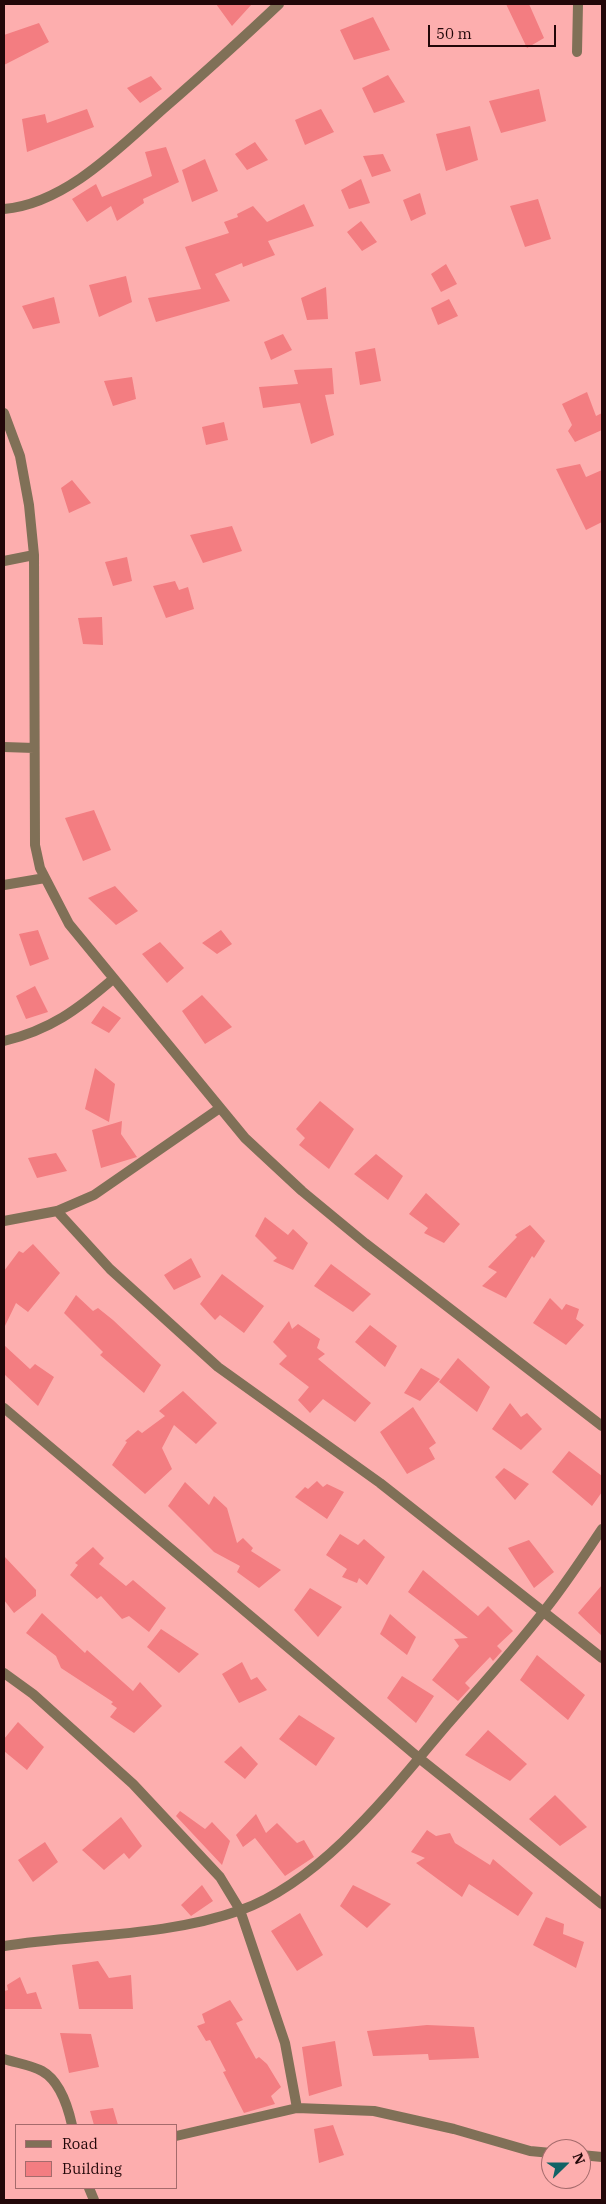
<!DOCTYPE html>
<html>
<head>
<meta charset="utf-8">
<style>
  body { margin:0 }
  #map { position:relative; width:606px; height:2204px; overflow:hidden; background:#fdaeae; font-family:"IBM Plex Serif",serif }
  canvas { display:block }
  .frame { position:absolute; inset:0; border:5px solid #220709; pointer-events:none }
  .legend { position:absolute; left:15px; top:2124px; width:162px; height:65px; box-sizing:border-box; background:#fdaeae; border:1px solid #a56b6c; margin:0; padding:6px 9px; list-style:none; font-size:15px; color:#220709 }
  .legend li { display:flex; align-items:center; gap:10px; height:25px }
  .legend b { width:25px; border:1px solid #a56b6c }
  .north { position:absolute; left:541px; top:2139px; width:50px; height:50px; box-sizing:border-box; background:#fdaeae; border:1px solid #a56b6c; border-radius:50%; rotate:68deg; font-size:14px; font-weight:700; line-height:20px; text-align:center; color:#220709 }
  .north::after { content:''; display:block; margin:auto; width:18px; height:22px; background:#126366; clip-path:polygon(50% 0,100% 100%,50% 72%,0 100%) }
  .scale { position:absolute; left:428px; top:25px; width:128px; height:22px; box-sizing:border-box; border:2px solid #220709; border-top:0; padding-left:6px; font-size:15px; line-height:18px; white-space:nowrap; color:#220709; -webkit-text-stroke:4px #fdaeae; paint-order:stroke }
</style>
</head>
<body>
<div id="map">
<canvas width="606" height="2204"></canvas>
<div class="frame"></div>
<ul class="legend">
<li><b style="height:6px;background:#807057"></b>Road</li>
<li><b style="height:14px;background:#f37d81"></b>Building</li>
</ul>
<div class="north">N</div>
<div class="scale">50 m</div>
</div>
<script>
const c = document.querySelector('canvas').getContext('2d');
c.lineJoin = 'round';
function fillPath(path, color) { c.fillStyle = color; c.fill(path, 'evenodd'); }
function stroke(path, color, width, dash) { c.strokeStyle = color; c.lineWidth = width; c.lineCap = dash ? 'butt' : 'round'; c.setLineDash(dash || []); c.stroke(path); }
fillPath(new Path2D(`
  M216,4H252L232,26Z
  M506,4H529L544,38L527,48Z
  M373,17L390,50L354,60L340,30Z
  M39,23L49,42L4,65V35Z
  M388,75L405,102L374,113L362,88Z
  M151,76L162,89L140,103L127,88Z
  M539,89L546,121L501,133L489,101Z
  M87,109L94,127L27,152L22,119L45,114L47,123Z
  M321,109L334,132L305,145L295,120Z
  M470,126L478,160L446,171L436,134Z
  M255,142L268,160L247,170L235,154Z
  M166,147L179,182L143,199L144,203L117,221L111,206L87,222L72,199L96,184L102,197L152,176L145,152Z
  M383,154L391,171L372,177L363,156Z
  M205,159L218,191L192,202L182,170Z
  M361,179L370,203L349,209L341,190Z
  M420,193L426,214L411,221L403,200Z
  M538,199L551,239L525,247L510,206Z
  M304,204L314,226L268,241L275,255L243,267L242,263L215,274L230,301L156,322L148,298L201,289L185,247L229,233L224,222L238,217L237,214L253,206L267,222Z
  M361,221L377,242L362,251L347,232Z
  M446,264L457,284L441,292L431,274Z
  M126,276L132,302L99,317L89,285Z
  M326,287L328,319L307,320L301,298Z
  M54,297L60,323L33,329L22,306Z
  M449,299L458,316L438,325L431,308Z
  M283,334L292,350L271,360L264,342Z
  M375,348L381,381L360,385L355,352Z
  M332,368L334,394L325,395L334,435L311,444L300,403L263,408L259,387L298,384L294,370Z
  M132,377L136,399L113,406L104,381Z
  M587,392L596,416L602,413V430L575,442L568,431L572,425L562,404Z
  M224,422L228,440L206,445L202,427Z
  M580,464L586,477L602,470V522L586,530L556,469Z
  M72,480L91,503L69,513L61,488Z
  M232,526L242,551L203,563L190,535Z
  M127,557L132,581L113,586L105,562Z
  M175,581L179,590L188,587L194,609L166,618L153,586Z
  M102,617L103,645L83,644L78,618Z
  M94,810L111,850L83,861L65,818Z
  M115,886L138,911L116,925L88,898Z
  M38,930L49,959L30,966L19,934Z
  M221,930L232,944L217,954L202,943Z
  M160,942L184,968L167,983L142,954Z
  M35,986L48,1012L26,1019L16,996Z
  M202,995L232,1027L205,1044L182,1011Z
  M103,1006L121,1018L109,1033L91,1023Z
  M95,1068L115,1084L109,1122L85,1109Z
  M320,1101L354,1129L329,1169L299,1145L305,1138L296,1129Z
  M122,1121L121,1134L137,1157L101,1168L92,1130Z
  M56,1153L67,1171L37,1178L28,1158Z
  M376,1154L403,1176L388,1200L354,1174Z
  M426,1193L460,1224L444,1243L424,1233L428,1228L409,1214Z
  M265,1217L288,1235L293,1229L308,1243L293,1270L273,1261L277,1258L255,1236Z
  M530,1225L545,1241L534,1258L532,1256L506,1298L482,1286L497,1272L488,1267L517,1237L515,1235Z
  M33,1244L60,1273L28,1312L16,1303L4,1328V1271L19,1251L23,1253Z
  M191,1258L201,1277L174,1290L164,1275Z
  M331,1264L371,1294L353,1312L314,1286Z
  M222,1274L264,1306L244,1333L220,1315L215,1320L200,1304Z
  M76,1295L93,1311L98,1308L113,1320L161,1365L144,1393L100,1355L103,1352L64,1313Z
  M550,1298L562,1310L566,1304L579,1309L576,1319L584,1325L566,1345L533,1323Z
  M289,1321L292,1329L298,1324L320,1339L317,1348L325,1354L318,1359L371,1403L355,1422L323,1399L310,1413L298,1400L309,1387L279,1364L287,1356L273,1342Z
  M370,1325L397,1346L385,1367L355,1342Z
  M4,1345L30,1369L35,1364L54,1377L38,1406L4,1374Z
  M458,1358L490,1387L477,1412L439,1382Z
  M421,1368L440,1379L420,1401L404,1393Z
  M183,1391L217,1423L196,1444L174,1425L162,1448L172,1469L145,1494L112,1465L127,1442L125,1441L138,1430L142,1433L165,1416L159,1411Z
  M510,1403L521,1417L527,1413L542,1429L521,1450L492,1429Z
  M413,1407L436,1443L429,1448L435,1459L407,1474L380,1432Z
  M569,1451L602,1476V1492L592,1506L552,1472Z
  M504,1468L529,1484L515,1500L495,1477Z
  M317,1481L323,1487L327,1484L344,1492L327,1519L295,1497L305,1487L308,1489Z
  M185,1482L209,1505L214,1496L227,1508L237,1543L243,1538L253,1548L251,1551L281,1570L259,1588L237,1572L240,1566L214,1552L168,1506Z
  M340,1534L358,1545L364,1539L385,1557L367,1585L359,1578L357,1583L342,1577L347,1569L326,1555Z
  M529,1540L554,1572L534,1588L508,1548Z
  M93,1547L104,1558L99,1564L126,1586L133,1580L166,1608L149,1632L129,1616L122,1619L101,1596L97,1599L70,1575L78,1565L75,1563Z
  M4,1556L36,1590V1596L14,1613L4,1600Z
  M423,1570L478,1616L488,1606L513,1631L497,1646L502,1651L493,1661L490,1657L465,1683L470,1688L458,1701L432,1680L459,1646L454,1639L468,1638L408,1592Z
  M602,1585V1636L578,1613Z
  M310,1588L342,1607L318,1637L294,1610Z
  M42,1613L85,1653L87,1650L133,1691L140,1682L162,1706L134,1733L110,1717L117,1708L111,1704L113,1702L61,1668L56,1656L26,1633Z
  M390,1614L416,1637L407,1655L380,1634Z
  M161,1629L199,1654L179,1673L147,1647Z
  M537,1655L585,1695L568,1720L520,1680Z
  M242,1662L251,1680L257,1677L267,1690L239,1703L222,1674Z
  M402,1676L434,1696L416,1723L387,1698Z
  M299,1715L335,1738L316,1766L279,1739Z
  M18,1722L44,1747L27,1770L4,1751V1739Z
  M488,1730L527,1764L510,1781L465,1755Z
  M241,1746L258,1764L245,1779L224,1762Z
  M555,1795L587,1827L560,1846L529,1819Z
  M180,1811L205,1829L212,1822L230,1841L222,1865L176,1816Z
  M256,1814L266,1833L277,1823L297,1843L304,1840L314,1857L285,1876L255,1838L243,1847L236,1835Z
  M121,1817L142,1846L129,1859L124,1853L104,1870L82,1850Z
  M427,1830L436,1836L450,1833L455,1843L490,1865L493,1859L533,1893L518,1916L469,1884L462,1897L416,1863L425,1858L411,1852Z
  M45,1842L58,1862L33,1882L18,1860Z
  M202,1885L213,1901L191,1916L181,1905Z
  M353,1885L391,1904L367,1928L340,1906Z
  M300,1913L323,1955L297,1971L271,1931Z
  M546,1917L564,1924L563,1934L584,1942L576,1968L533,1945Z
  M98,1961L109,1978L131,1975L133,2009H79L72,1965Z
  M20,1977L27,1994L36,1992L42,2009H4V1991L8,1990L7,1985Z
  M230,2000L243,2020L236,2023L256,2059L259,2057L267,2064L281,2087L271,2096L275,2104L244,2113L223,2072L226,2071L210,2040L206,2041L197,2026L205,2023L202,2014Z
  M427,2025L474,2027L479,2058L429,2060L428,2054L373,2056L367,2031Z
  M60,2033L91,2034L99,2067L69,2073Z
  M335,2041L342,2086L309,2096L302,2047Z
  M113,2108L118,2125H94L90,2111Z
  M333,2125L344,2155L319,2163L314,2129Z`), '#f37d81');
stroke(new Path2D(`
  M577,52L578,4
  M4,209C65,204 119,148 163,109C202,75 241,40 279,4
  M4,413L20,456L29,505L34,555L35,845L40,868L69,924L245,1138L302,1191L365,1243L602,1426
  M4,561L34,555
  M4,747L34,748
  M4,885L45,878
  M4,1041C50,1030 77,1010 113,979
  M57,1211L110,1269L218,1367L380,1483L602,1658
  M4,1221L57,1211L94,1195L220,1108
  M4,1408L419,1758L602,1904
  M4,1673L33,1694L133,1784L220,1877L240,1910L285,2043L297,2108
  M4,1946C82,1934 165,1937 241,1910C322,1881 391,1791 446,1726C479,1688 513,1651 544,1611C565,1585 583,1557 602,1529
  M4,2059C16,2063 31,2065 42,2071C60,2081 68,2107 72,2125
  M176,2136L297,2108L374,2111L454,2129L530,2151L551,2153
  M581,2155L602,2157
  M89,2188L94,2200`), '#807057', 10);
</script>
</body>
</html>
